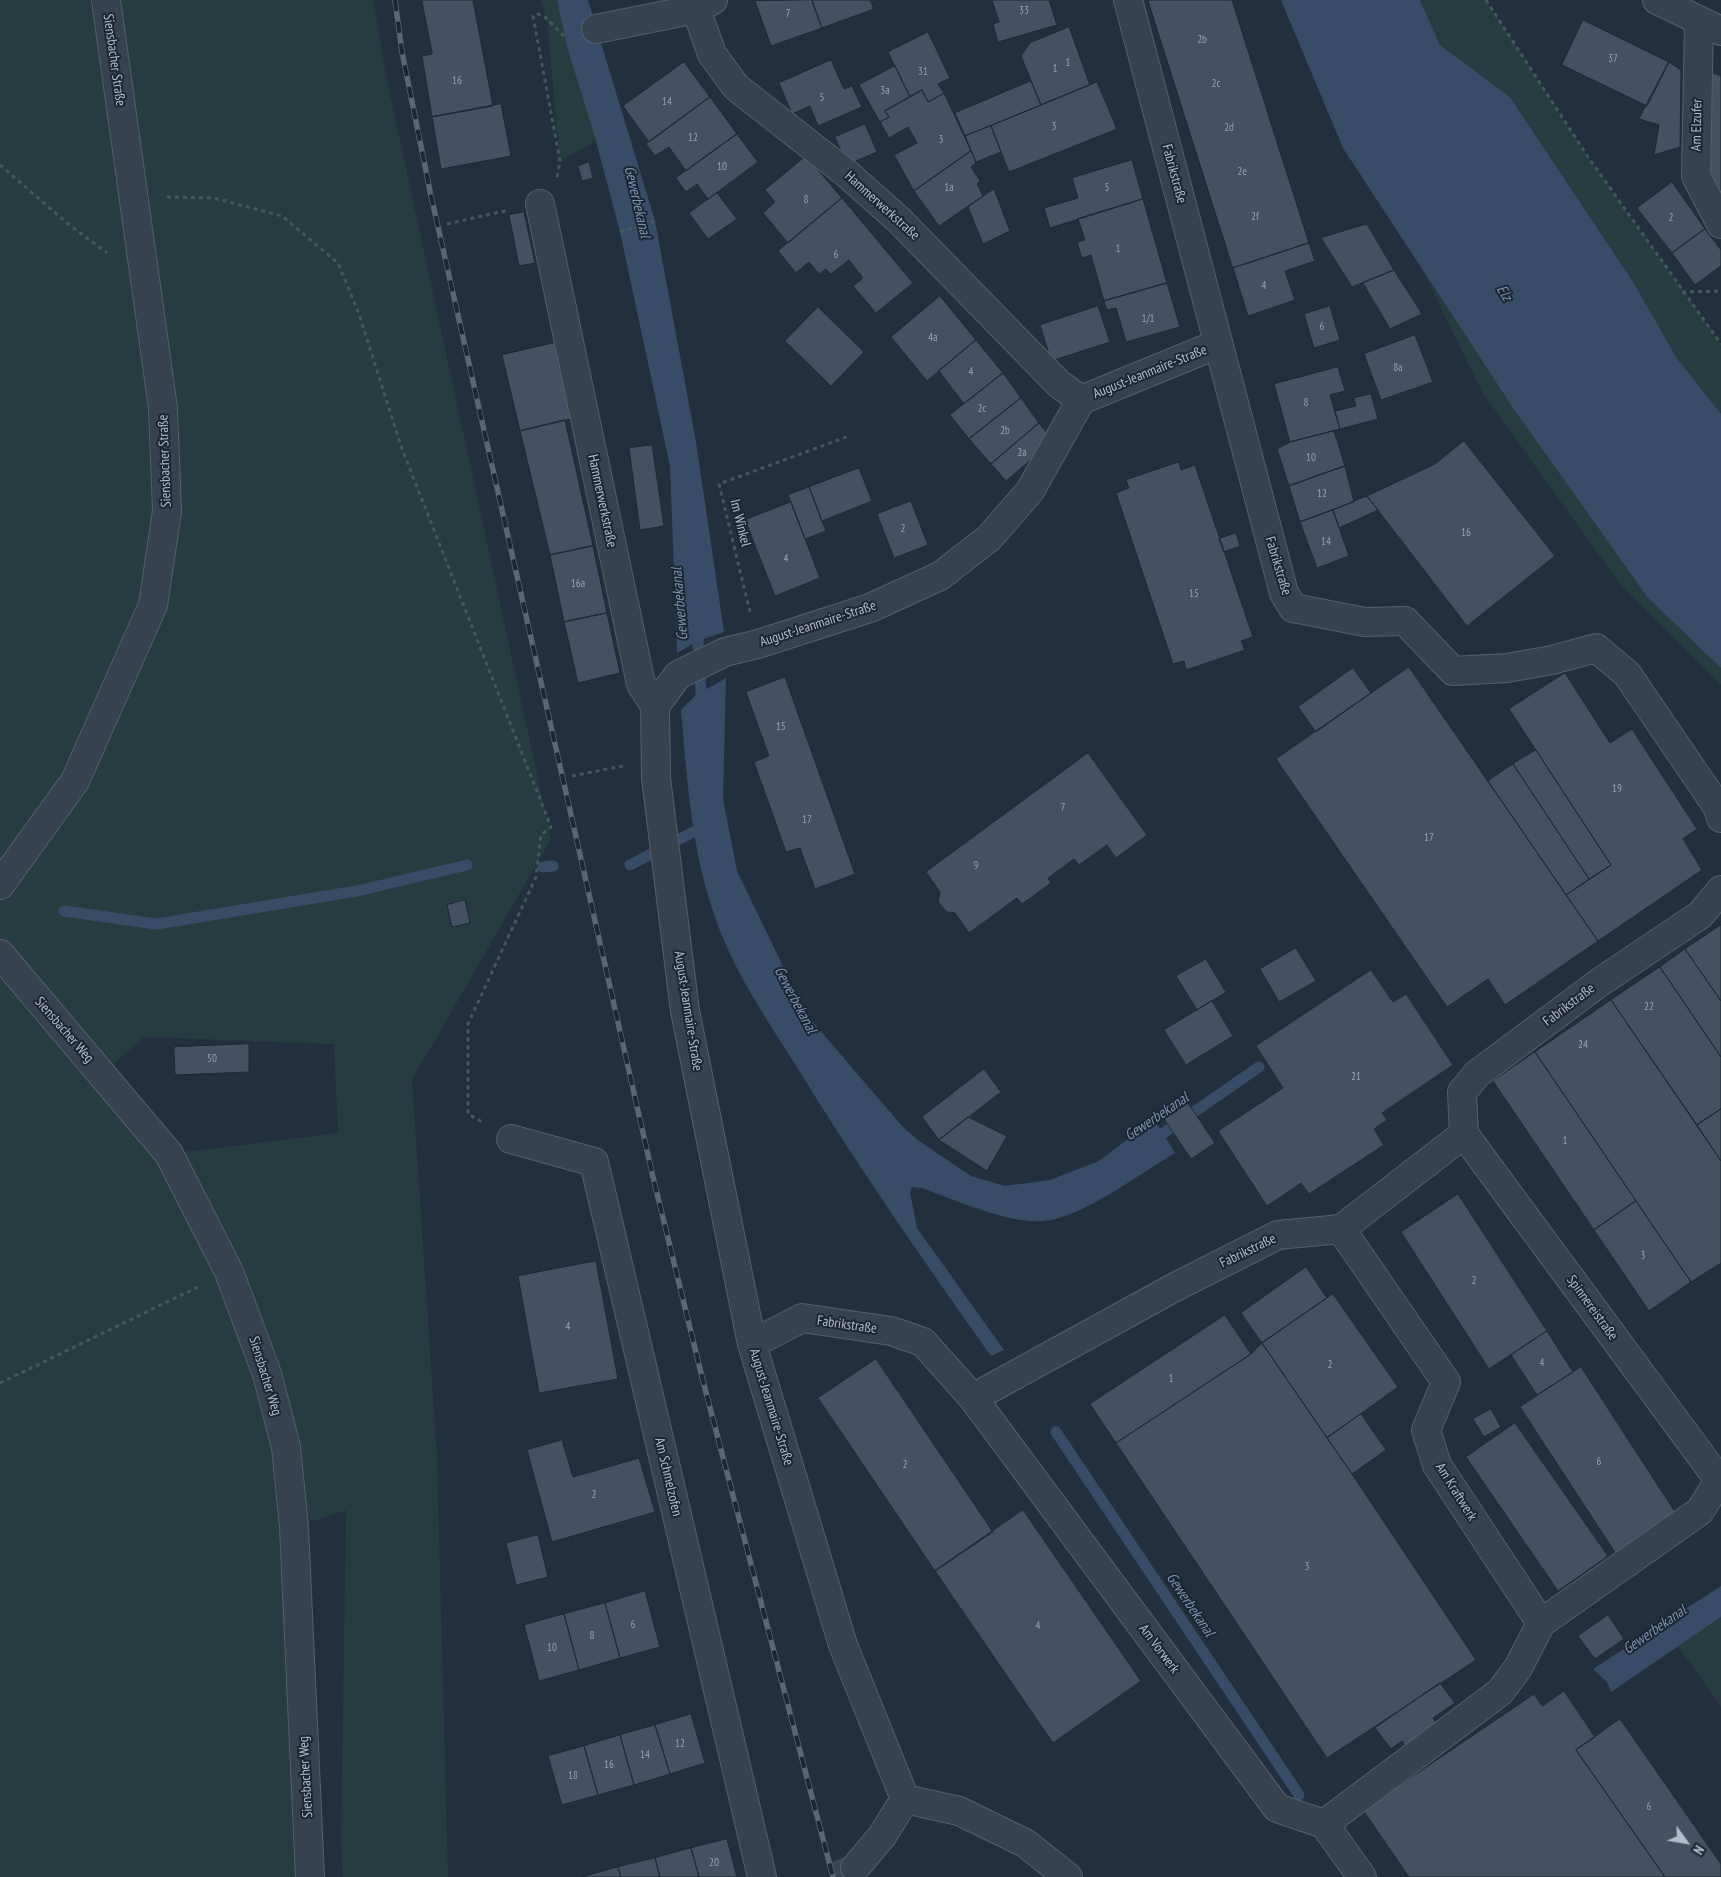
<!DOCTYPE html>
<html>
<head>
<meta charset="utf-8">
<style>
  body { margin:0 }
  #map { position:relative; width:1721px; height:1877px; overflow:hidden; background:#242f3e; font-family:"PT Sans Narrow",sans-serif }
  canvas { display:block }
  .north { position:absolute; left:1661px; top:1817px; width:50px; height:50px; -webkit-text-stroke:4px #1d2633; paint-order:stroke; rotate:122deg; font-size:14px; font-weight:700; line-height:20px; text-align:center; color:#b4bcc9 }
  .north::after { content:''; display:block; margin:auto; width:18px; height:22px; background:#b4bcc9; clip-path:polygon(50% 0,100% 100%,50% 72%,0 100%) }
</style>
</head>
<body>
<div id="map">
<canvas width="1721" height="1877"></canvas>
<div class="north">N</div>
</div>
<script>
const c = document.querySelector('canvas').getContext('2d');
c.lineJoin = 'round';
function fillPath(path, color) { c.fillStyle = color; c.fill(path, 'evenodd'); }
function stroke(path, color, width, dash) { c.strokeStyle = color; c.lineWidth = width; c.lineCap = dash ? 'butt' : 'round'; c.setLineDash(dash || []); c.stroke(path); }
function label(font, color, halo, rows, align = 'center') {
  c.font = font + ' "PT Sans Narrow",sans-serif'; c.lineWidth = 4; c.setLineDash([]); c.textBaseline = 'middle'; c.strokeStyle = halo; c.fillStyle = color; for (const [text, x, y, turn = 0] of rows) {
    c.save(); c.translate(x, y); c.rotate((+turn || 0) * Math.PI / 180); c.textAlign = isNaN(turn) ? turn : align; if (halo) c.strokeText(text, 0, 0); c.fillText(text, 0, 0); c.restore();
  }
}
fillPath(new Path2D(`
  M0,0H373L387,80L551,839L412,1080L437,1457L448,1877H343L341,1841L346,1510L294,1527L310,1877H0ZM144,1037L334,1044L338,1133L169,1154L102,1074Z
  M541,0H557L567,47L596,141L560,161L547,21Z
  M1420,0H1486L1588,157L1721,344V414L1676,357L1635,285L1510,97L1440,45Z
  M1423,271L1515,411L1648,598L1721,668V685L1619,583L1482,392Z
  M1721,1617V1707L1678,1646Z`), '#263c3f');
fillPath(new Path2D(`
  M557,0H588L655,221L696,442L724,632L698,641L677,653L670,466L620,232L596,141L567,47Z
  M1281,0H1420L1440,45L1510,97L1635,285L1676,357L1721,414V668L1648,598L1515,411L1343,148Z
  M726,678L723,799L737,871L806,1014L902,1126L919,1141L971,1176L1005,1186L1050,1180L1099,1161L1154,1119L1175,1153C1141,1173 1081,1218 1044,1221C1008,1224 956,1200 922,1188L912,1187L910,1193L917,1228L1004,1350L991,1356C923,1260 856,1164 795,1064C764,1015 731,967 713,911C691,846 687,778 681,710L696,695Z
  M1721,1586V1617L1611,1692L1607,1682L1593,1669Z`), '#394c67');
stroke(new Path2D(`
  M697,626L702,707
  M630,865L693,832L707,829
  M543,867L553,866
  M64,911L156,924L357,891L467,865
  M1152,1141L1259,1067
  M1056,1432L1299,1795`), '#394c67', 11);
const building = new Path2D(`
  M422,0H473L493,106L432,117L422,56L432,54Z
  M812,0H870L874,9L822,28Z
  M812,0L822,28L771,46L755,1Z
  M992,0H1049L1057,25L998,42L993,24L999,22Z
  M1148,0H1232L1309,243L1233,268Z
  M1583,20L1669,62L1647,106L1562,65Z
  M1069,27L1090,85L1041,105L1021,56L1030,43Z
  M928,32L950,78L938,84L944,93L928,102L922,90L910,97L888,52Z
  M831,60L844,89L852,86L862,107L818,126L810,106L792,114L779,83Z
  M684,62L710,97L649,142L623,106Z
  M1669,62L1681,70L1680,147L1654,155L1659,125L1639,119Z
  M895,66L910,97L885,111L889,117L880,122L859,85Z
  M1709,71L1721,76V195L1708,185Z
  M1031,81L1041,105L965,136L955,113Z
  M1097,82L1117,129L1009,172L991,126Z
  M922,90L928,102L944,93L971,151L914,191L894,155L917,143L908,127L889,138L880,122L889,117L885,111Z
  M710,97L737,134L686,171L669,147L655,156L646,144Z
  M501,104L511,156L441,169L432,117Z
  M865,124L877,152L847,165L835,137Z
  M991,126L1001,152L976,162L965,136Z
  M737,134L758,162L708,199L697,184L686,192L676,178Z
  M971,151L976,162L971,167L980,181L977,184L983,196L939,226L914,191Z
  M806,156L842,198L788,243L763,213L775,202L765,190Z
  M1132,160L1143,199L1050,228L1044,208L1078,198L1072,178Z
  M589,162L593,178L582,181L578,166Z
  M1672,182L1705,229L1672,253L1637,208Z
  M994,189L1010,231L983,244L968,207Z
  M717,193L737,219L708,239L689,213Z
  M842,198L913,283L876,313L853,286L863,278L849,260L831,274L826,269L819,274L809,262L796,273L778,251Z
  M1143,199L1167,283L1104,301L1091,255L1082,258L1077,242L1085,240L1078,219Z
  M524,212L535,263L519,266L509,215Z
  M1367,224L1394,270L1352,287L1321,238Z
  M1705,229L1721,250V266L1695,285L1672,253Z
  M1309,243L1315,261L1285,271L1295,300L1248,316L1233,268Z
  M1394,270L1422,314L1390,329L1363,283Z
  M1167,283L1180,327L1126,342L1116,308L1107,310L1104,301Z
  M940,296L976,340L927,381L891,337Z
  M1098,306L1110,342L1051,361L1040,325Z
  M1330,306L1340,340L1314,348L1304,314Z
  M818,307L864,352L831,386L785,341Z
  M1415,335L1433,382L1381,400L1364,354Z
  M976,340L1003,373L964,404L939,371Z
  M558,342L575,418L520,431L502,355Z
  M1338,367L1345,391L1330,395L1340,429L1290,442L1274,384Z
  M1003,373L1021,398L969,439L950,415Z
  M1371,394L1378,419L1340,429L1335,411L1356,406L1354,398Z
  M1021,398L1039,423L991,464L969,439Z
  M565,420L593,546L550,555L520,431Z
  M1039,423L1053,441L1006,481L991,464Z
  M1334,431L1345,466L1289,486L1277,449L1290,442Z
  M1464,441L1555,556L1467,626L1367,496L1435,464Z
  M652,445L664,526L640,530L629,448Z
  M1179,462L1181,470L1195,465L1253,637L1241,641L1245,650L1186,670L1184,661L1173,664L1116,493L1129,488L1126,480Z
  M1345,466L1354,502L1300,522L1289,486Z
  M859,468L872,501L822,521L809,487Z
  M809,487L826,531L805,539L788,495Z
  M1367,496L1378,510L1339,528L1333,510Z
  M911,501L928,545L894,558L877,514Z
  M791,502L820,578L775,596L745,520Z
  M1333,510L1349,556L1317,568L1300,522Z
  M1236,533L1240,546L1224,552L1219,539Z
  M593,546L607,613L564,622L550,555Z
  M607,613L620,673L578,683L564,622Z
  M1409,667L1598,941L1505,1005L1488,979L1447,1007L1276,759Z
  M1353,668L1371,693L1316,732L1298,707Z
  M1565,673L1610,743L1632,729L1697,829L1683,839L1702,870L1598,941L1566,895L1611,865L1509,709Z
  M785,677L855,874L815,889L800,848L786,852L754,762L769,756L746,692Z
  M1536,750L1611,865L1589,879L1513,764Z
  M1088,753L1147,835L1116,858L1107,845L1079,865L1074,859L1048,878L1051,883L1022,904L1017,898L969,933L955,913L947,912L938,902L940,892L926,872Z
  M1513,764L1589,879L1566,895L1488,781Z
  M465,900L470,923L452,927L447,905Z
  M1721,925V1001L1685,949Z
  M1296,948L1316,981L1279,1002L1260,969Z
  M1685,949L1721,1001V1057L1660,967Z
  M1206,959L1226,992L1197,1010L1176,976Z
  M1660,967L1721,1057V1109L1697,1125L1611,1000Z
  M1371,970L1393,1002L1406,994L1453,1065L1382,1113L1387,1120L1374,1129L1384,1145L1309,1194L1301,1183L1267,1206L1218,1131L1283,1088L1256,1046Z
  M1611,1000L1721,1161V1263L1691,1282L1535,1052Z
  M1212,1001L1233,1036L1186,1065L1164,1030Z
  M249,1044V1072L175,1075L174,1047Z
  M1535,1052L1636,1201L1594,1230L1493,1081Z
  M984,1069L1001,1092L939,1140L922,1117Z
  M1184,1097L1215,1143L1191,1159L1160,1113Z
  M1721,1109V1161L1697,1125Z
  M968,1117L1007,1136L987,1171L939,1140Z
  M1458,1194L1547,1331L1489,1369L1401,1232Z
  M1636,1201L1691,1282L1649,1311L1594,1230Z
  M596,1261L618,1379L539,1393L518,1276Z
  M1306,1267L1327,1298L1262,1343L1241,1313Z
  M1333,1294L1398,1387L1327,1438L1262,1343Z
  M1225,1315L1251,1354L1116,1443L1090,1404Z
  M1547,1331L1573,1372L1537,1395L1511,1355Z
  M1262,1343L1352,1474L1476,1660L1327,1758L1116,1443L1251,1354Z
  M876,1359L993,1532L935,1571L818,1398Z
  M1581,1367L1679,1518L1618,1557L1520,1407Z
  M1491,1409L1501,1427L1484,1437L1473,1419Z
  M1361,1414L1386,1450L1352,1474L1327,1438Z
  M1515,1423L1608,1556L1558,1591L1466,1457Z
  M562,1440L573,1477L639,1458L655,1512L552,1542L527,1450Z
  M1023,1510L1141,1681L1053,1743L935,1571Z
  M538,1535L548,1577L516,1585L506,1543Z
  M645,1591L660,1647L620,1658L605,1603Z
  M605,1603L620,1658L579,1670L564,1614Z
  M564,1614L579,1670L539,1681L524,1625Z
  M1608,1615L1624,1639L1595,1659L1578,1636Z
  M1440,1683L1455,1703L1433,1718L1441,1729L1409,1752L1402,1741L1391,1749L1375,1728Z
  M1564,1691L1595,1737L1576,1750L1665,1877H1409L1363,1810L1534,1694L1542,1706Z
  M691,1714L705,1763L670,1774L655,1725Z
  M1620,1719L1721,1864V1877H1665L1576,1750Z
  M655,1725L670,1774L634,1785L620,1735Z
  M620,1735L634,1785L598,1795L584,1746Z
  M584,1746L598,1795L562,1805L548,1756Z
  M727,1839L737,1877H699L691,1848Z
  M691,1848L699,1877H660L655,1858Z
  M655,1858L660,1877H621L618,1867Z
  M618,1867L621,1877H582Z`);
fillPath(building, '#455162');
stroke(building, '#1f2835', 1);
stroke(new Path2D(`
  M832,1877L855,1868`), '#3a4453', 28, [28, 14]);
const minor = new Path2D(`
  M1128,0L1284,593L1293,608L1365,622L1405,621L1453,671L1507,668L1552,660L1596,648L1627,674L1717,806L1721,818
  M1657,0L1721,31
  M696,9L712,54L736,87L846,173L899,220L1059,384L1081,400
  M1699,20L1696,176L1721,224
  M596,29L696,9L713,0
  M540,204L641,684L655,706
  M0,885L75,781L153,605L167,511L163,408L106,0
  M0,954L169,1154L229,1272L267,1374L286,1447L294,1527L310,1877
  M1464,1134L1719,1480L1721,1479
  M511,1139L594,1162L762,1877
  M1341,1229L1446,1382L1426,1430L1437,1465L1541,1623
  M752,1344L802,1318L891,1331L923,1342L973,1398L1177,1286L1278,1235L1341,1229L1464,1134L1462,1092L1477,1074L1600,982L1700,915L1721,890
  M973,1398L1277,1808L1324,1824L1362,1877
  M905,1799L843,1645L752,1344L685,1011L656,778L655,706L678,675L725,652L758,644L870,608L940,576L989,538L1030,491L1081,400L1218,344
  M905,1799L959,1811L1025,1843L1068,1877
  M1324,1824L1500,1692L1518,1668L1541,1623L1700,1511L1719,1480
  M855,1868L882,1836L905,1799`);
stroke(minor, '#565f6c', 30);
stroke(new Path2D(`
  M1486,0L1588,157L1721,344
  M0,165L67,223L107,253
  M557,177L560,161L533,16L538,14L544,16L564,36
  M167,197L214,198L282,216L338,263L359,314L402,449L551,827L541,835L536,877L468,1024V1114L484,1123
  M447,224L509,210
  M620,232L655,221
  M1682,292L1721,291
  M750,612L719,484L849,436
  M572,776L623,766
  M0,1383L200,1286`), '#44595c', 3, [4, 4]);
stroke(minor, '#38414e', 28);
const rail = new Path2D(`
  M395,0L402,52L431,196L653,1177L703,1381L833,1877`);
stroke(rail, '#5a6575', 5.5);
stroke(rail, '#1d2633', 4, [11]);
label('11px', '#98a1af', null, [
  ["33",1024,11],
  ["7",788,14],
  ["2b",1202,40],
  ["37",1613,59],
  ["1",1068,63],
  ["1",1055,69],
  ["31",923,72],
  ["16",457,81],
  ["2c",1216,84],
  ["3a",885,91],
  ["5",822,98],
  ["14",667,102],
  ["3",1054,127],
  ["2d",1229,128],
  ["12",693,138],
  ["3",941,140],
  ["10",722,167],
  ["2e",1242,172],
  ["1a",949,188],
  ["5",1107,188],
  ["8",806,200],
  ["2f",1255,217],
  ["2",1671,218],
  ["1",1118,249],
  ["6",836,255],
  ["4",1264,286],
  ["1/1",1148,319],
  ["6",1322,327],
  ["4a",933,338],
  ["8a",1398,368],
  ["4",971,372],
  ["8",1306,403],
  ["2c",982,409],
  ["2b",1005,431],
  ["2a",1022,453],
  ["10",1311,458],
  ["12",1322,494],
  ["2",903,529],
  ["16",1466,533],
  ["14",1326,542],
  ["4",786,559],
  ["16a",578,584],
  ["15",1194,594],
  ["15",781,727],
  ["19",1617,789],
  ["7",1063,808],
  ["17",807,820],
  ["17",1429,838],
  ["9",976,866],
  ["22",1649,1007],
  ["24",1583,1045],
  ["50",212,1059],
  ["21",1356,1077],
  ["1",1565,1141],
  ["3",1643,1256],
  ["2",1474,1281],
  ["4",568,1327],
  ["4",1542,1363],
  ["2",1330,1365],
  ["1",1171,1379],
  ["6",1599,1462],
  ["2",905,1465],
  ["2",594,1495],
  ["3",1307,1567],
  ["6",633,1625],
  ["4",1038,1626],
  ["8",592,1636],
  ["10",552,1648],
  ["12",680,1744],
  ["14",645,1755],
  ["16",609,1765],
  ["18",573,1776],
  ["6",1649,1807],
  ["20",714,1863]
]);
label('14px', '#b4bcc9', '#1d2633', [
  ["Siensbacher Straße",114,60,82],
  ["Am Elzufer",1697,125,-89],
  ["Fabrikstraße",1174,174,75],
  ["Hammerwerkstraße",882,206,42],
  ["August-Jeanmaire-Straße",1150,372,-22],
  ["Siensbacher Straße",165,461,-92],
  ["Hammerwerkstraße",602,501,78],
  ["Im Winkel",740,523,76],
  ["Fabrikstraße",1278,566,73],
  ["August-Jeanmaire-Straße",818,624,-18],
  ["Fabrikstraße",1569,1005,-37],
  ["August-Jeanmaire-Straße",688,1011,81],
  ["Siensbacher Weg",64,1030,49],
  ["Fabrikstraße",1248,1251,-26],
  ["Spinnereistraße",1592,1308,54],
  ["Fabrikstraße",847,1325,8],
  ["Siensbacher Weg",265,1376,73],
  ["August-Jeanmaire-Straße",771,1407,73],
  ["Am Schmelzofen",668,1477,77],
  ["Am Kraftwerk",1456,1492,58],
  ["Am Vorwerk",1159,1649,53],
  ["Siensbacher Weg",306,1777,-93]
]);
label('italic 15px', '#7c92b1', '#1d2633', [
  ["Gewerbekanal",637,202,77],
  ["Elz",1504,293,59],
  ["Gewerbekanal",680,604,-95],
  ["Gewerbekanal",795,1000,62],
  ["Gewerbekanal",1157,1117,-34],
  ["Gewerbekanal",1190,1605,56],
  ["Gewerbekanal",1655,1630,-35]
]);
</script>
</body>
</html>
